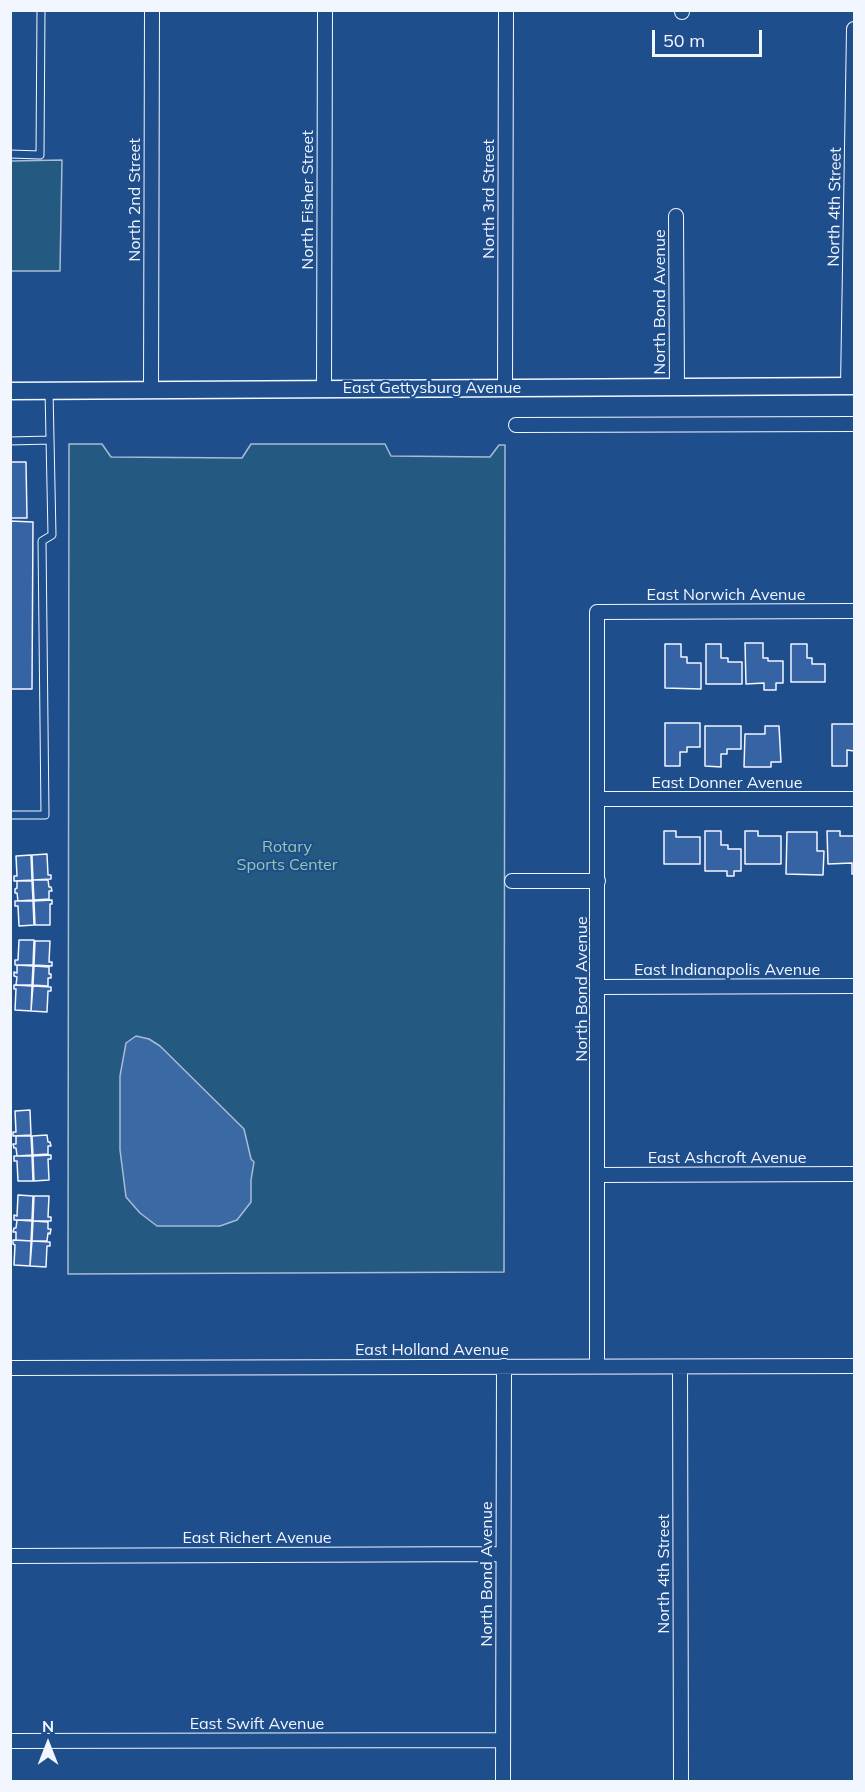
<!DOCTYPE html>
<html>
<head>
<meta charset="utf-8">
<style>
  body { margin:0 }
  #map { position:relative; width:865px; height:1792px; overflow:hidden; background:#1f4e8c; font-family:Mulish,sans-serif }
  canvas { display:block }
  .frame { position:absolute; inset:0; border:12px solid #f2f6ff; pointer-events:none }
  .north { position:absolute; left:18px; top:1714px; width:60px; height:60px; -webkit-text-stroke:4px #1f4e8c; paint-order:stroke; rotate:0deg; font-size:16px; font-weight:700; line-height:24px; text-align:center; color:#f2f6ff }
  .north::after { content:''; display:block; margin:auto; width:21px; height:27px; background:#f2f6ff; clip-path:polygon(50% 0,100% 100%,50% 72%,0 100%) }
  .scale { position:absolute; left:652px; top:30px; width:110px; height:27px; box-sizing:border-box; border:3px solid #f2f6ff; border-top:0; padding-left:8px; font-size:18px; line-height:21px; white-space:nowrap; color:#f2f6ff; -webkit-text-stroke:4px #1f4e8c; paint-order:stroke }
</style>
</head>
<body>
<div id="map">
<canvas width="865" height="1792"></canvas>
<div class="frame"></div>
<div class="north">N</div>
<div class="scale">50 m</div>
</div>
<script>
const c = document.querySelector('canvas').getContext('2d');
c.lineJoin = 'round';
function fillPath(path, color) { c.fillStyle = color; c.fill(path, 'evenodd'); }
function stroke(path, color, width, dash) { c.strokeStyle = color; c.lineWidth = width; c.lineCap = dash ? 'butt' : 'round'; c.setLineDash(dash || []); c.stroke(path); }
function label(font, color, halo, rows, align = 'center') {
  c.font = font + ' Mulish,sans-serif'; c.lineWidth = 4.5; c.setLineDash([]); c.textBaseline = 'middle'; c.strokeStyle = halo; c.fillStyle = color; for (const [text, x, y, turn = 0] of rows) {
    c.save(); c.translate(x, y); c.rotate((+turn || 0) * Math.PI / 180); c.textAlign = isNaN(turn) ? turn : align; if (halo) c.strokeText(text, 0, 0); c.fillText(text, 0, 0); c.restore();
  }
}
const green = new Path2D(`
  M62,160L60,271H11V161Z
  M69,444H102L111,457L242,458L251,444H385L391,456L490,457L499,445H505L504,1272L68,1274Z`);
fillPath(green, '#245a82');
stroke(green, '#a8bbd7', 1.5);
const water = new Path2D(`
  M136,1036L149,1039L160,1046L244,1129L251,1159L254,1162L251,1180V1202L237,1220L220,1226H157L140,1213L126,1197L120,1150V1076L126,1043Z`);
fillPath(water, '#3b69a3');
stroke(water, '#a8bbd7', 1.5);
const building = new Path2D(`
  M10,462H26L27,518H10Z
  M10,521L33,522L32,689H10Z
  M745,643H763V658H768V661H783V683H776V690H764V683L746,684Z
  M665,644H681V657H687V663H701V689L665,688Z
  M706,644H721V658H728V662H742V684H706Z
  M791,644H807V658H812V664H825V682H791Z
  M665,723H700V747H687V752H680V766H665Z
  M832,724H854V751L847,750V766H832Z
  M705,726H741V749H727V754H721V767L705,766Z
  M765,726H779L781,762H771V767H744L745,734H765Z
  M664,831H676V837H700V864H664Z
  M705,831H721V845H728V849H741V871H734V876H727V871H705Z
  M745,831H758V836H781V864H745Z
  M827,831H840V836H854V874H852V863L828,864Z
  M787,832H817V851H824L823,875L786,874Z
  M47,854L48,875H51V879L33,880L32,855Z
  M31,855L32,880L14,881V876H17L16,856Z
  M33,880H48L49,887H51L52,891H49V899L34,900Z
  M17,881H32L33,900L18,901L17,893H15V889L17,888Z
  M52,900V904H50V925H35L34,901Z
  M15,901H33L34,925L19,926L18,906H15Z
  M19,940H34L33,965H15V960H18Z
  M35,941H50L49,962H52V966L34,965Z
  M17,965L33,966L32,985H16L17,977L14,976V972L17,973Z
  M34,966L49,967V974H51V978H48V986L33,985Z
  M14,985L32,986L31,1011L15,1010L16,989H14Z
  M33,986L51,987V991H48L47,1012L31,1011Z
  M30,1110L31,1135L13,1136V1132H16L15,1111Z
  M47,1135L48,1142H50L51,1146H48V1154L33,1155L32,1136Z
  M16,1136H31L32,1155L17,1156L16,1148H14L13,1144H16Z
  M51,1155V1159H48L49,1180L34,1181L33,1156Z
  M14,1156H32L33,1181H18L17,1161H14Z
  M18,1195L33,1196L32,1220H14V1215L17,1216Z
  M34,1196H49L48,1217H51V1221H33Z
  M17,1220L32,1221L31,1241L16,1240V1232H13L14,1228H16Z
  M33,1221L48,1222V1229H51L50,1234L48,1233L47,1241H32Z
  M13,1240L31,1241L30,1266L14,1265L15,1245L13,1244Z
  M32,1241L50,1242V1246H47L46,1267L30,1266Z`);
fillPath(building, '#3563a3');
stroke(building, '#f2f6ff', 1.5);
const service = new Path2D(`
  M10,154L40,155L41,10
  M10,441L50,440
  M10,815H45L42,541L52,535L49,390`);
const minor = new Path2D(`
  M682,10V12
  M676,216L677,388
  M848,386L854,29
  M505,387L506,10
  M151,389L152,10
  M324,389L325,10
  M516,425L854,424
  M599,799H854
  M512,881H598
  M599,987L854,986
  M599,1175L854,1174
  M597,1366V612L854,611
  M680,1367L681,1782
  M10,1368L854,1366
  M10,1556L503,1554
  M10,1741L503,1740
  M503,1782L504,1366`);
const tertiary = new Path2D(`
  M10,391L854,386`);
stroke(service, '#f2f6ff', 9);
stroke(minor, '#f2f6ff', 16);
stroke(tertiary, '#f2f6ff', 19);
stroke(service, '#1f4e8c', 7);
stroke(minor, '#1f4e8c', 14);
stroke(tertiary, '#1f4e8c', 16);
label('16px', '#f2f6ff', '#1f4e8c', [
  ["North 3rd Street",489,199,-90],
  ["North 2nd Street",135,200,-90],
  ["North Fisher Street",308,200,-90],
  ["North 4th Street",835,207,-89],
  ["North Bond Avenue",660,302,-90],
  ["East Gettysburg Avenue",432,388],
  ["East Norwich Avenue",726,595],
  ["East Donner Avenue",727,783],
  ["East Indianapolis Avenue",727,970],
  ["North Bond Avenue",582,989,-90],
  ["East Ashcroft Avenue",727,1158],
  ["East Holland Avenue",432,1350],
  ["East Richert Avenue",257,1538],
  ["North Bond Avenue",487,1574,-90],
  ["North 4th Street",664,1574,-90],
  ["East Swift Avenue",257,1724]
]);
label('16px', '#97c8a6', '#1f4e8c', [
  ["Rotary",287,847],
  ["Sports Center",287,865]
]);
</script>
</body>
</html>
